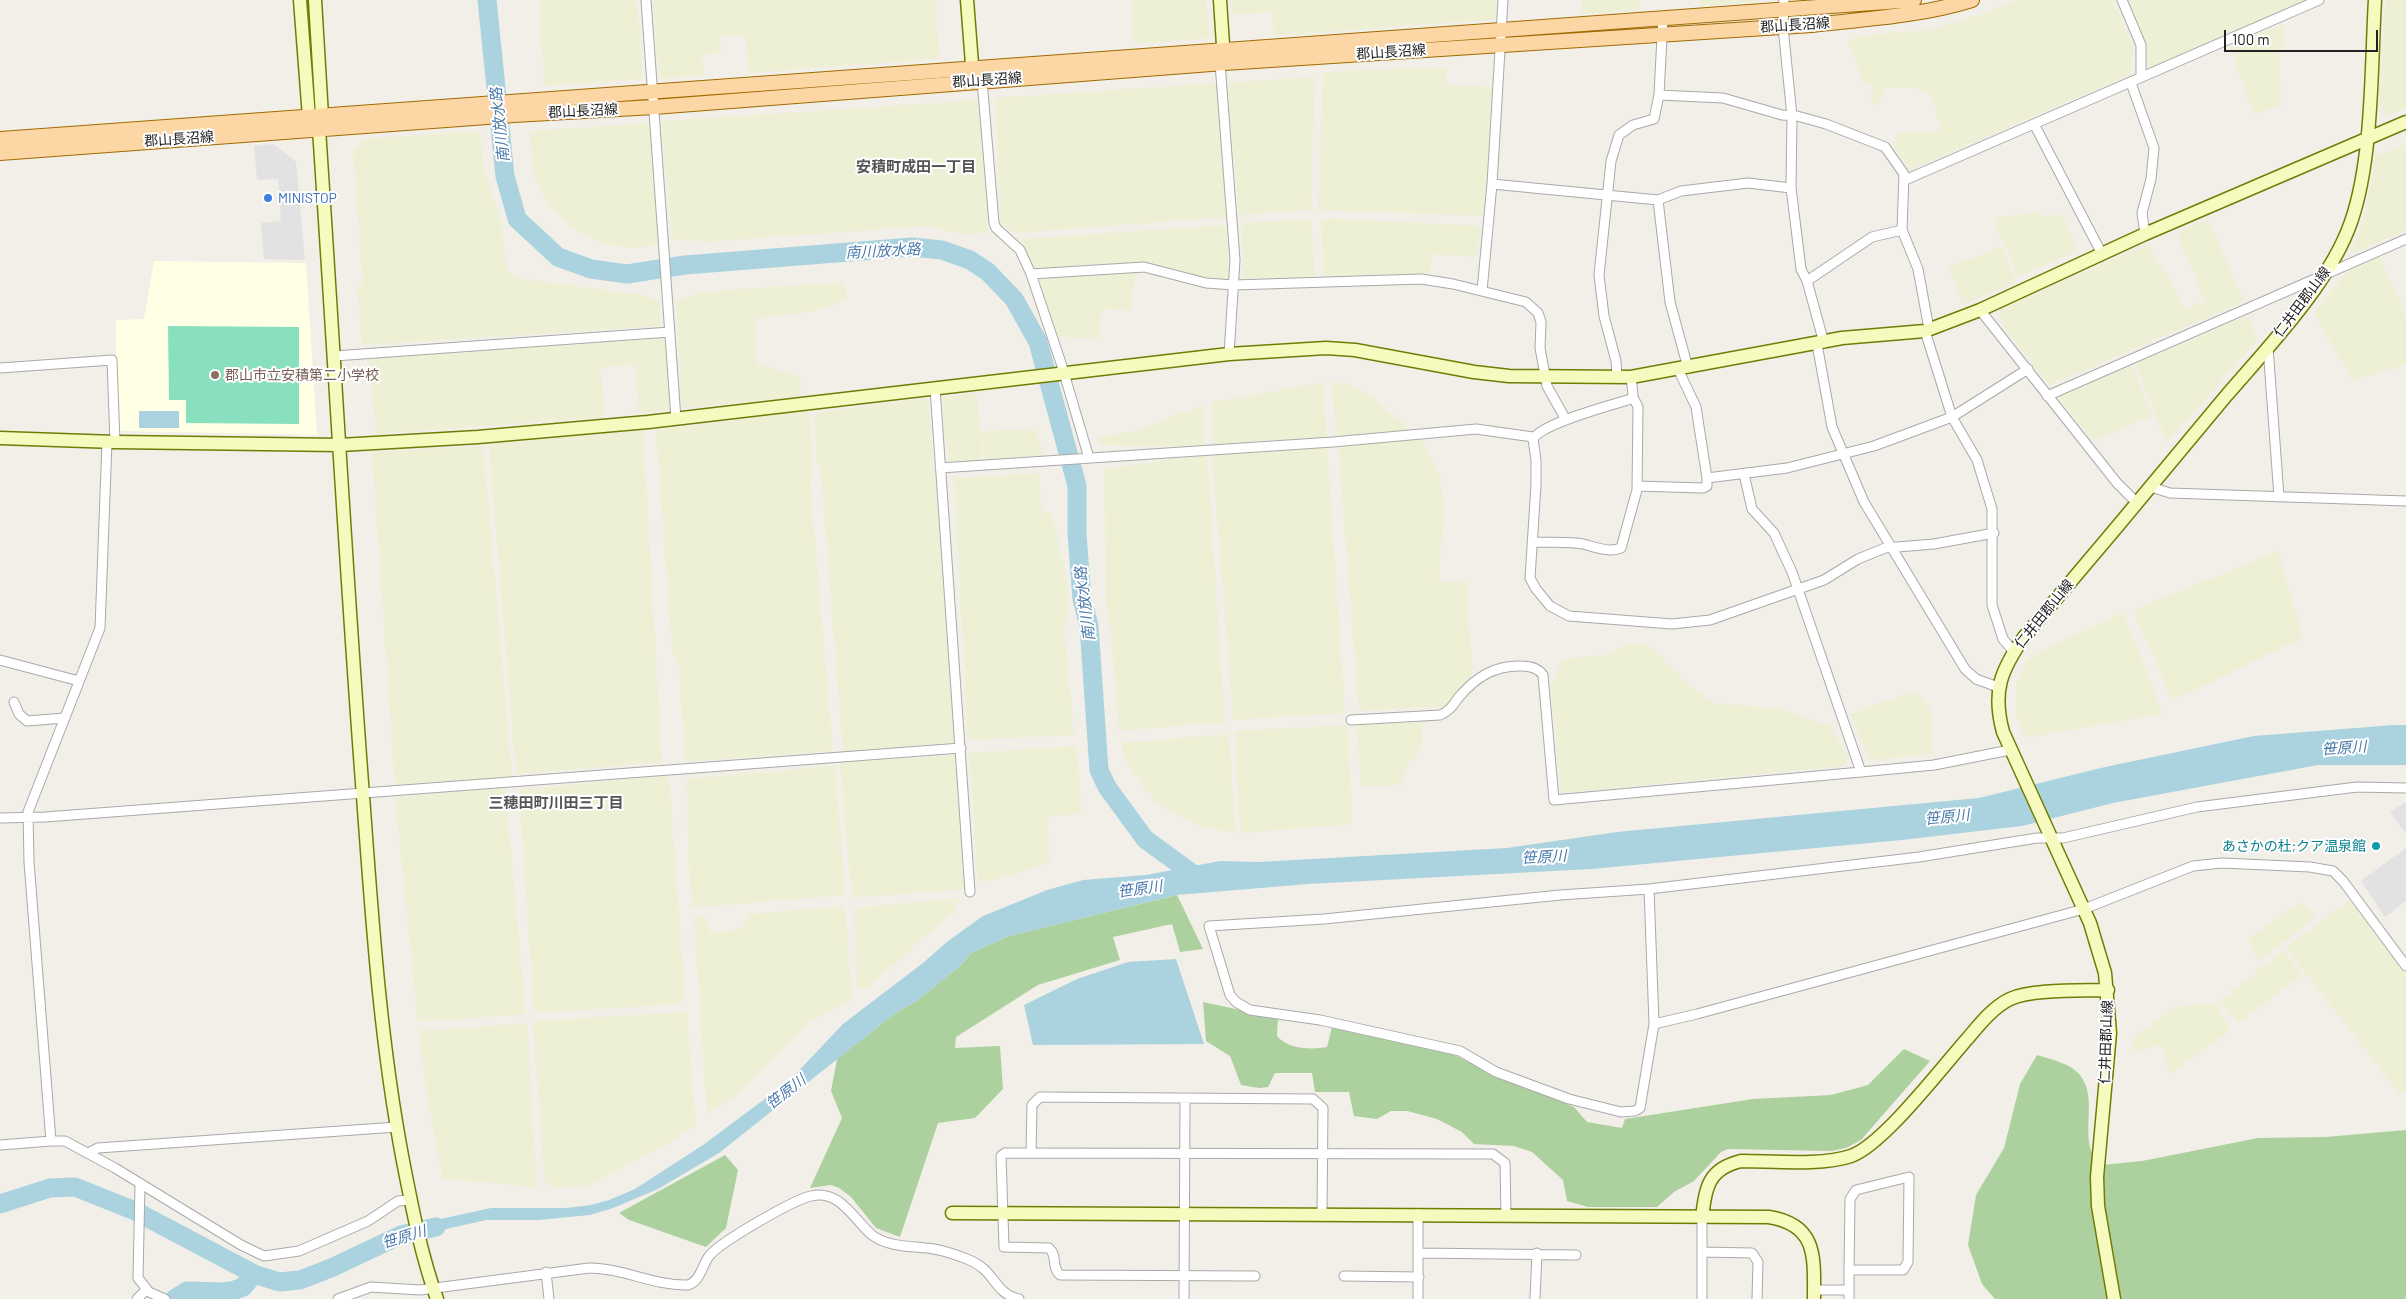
<!DOCTYPE html>
<html>
<head>
<meta charset="utf-8">
<style>
  body { margin:0 }
  #map { position:relative; width:2406px; height:1299px; overflow:hidden; background:#f2efe9; font-family:Barlow,sans-serif }
  canvas { display:block }
  .scale { position:absolute; left:2224px; top:30px; width:154px; height:22px; box-sizing:border-box; border:2px solid #222; border-top:0; padding-left:6px; font-size:15px; line-height:18px; white-space:nowrap; color:#222; -webkit-text-stroke:4px #fff; paint-order:stroke }
</style>
</head>
<body>
<div id="map">
<canvas width="2406" height="1299"></canvas>
<div class="scale">100 m</div>
</div>
<script>
const c = document.querySelector('canvas').getContext('2d');
c.lineJoin = 'round';
function fillPath(path, color) { c.fillStyle = color; c.fill(path, 'evenodd'); }
function stroke(path, color, width, dash) { c.strokeStyle = color; c.lineWidth = width; c.lineCap = dash ? 'butt' : 'round'; c.setLineDash(dash || []); c.stroke(path); }
function label(font, color, halo, rows, align = 'center') {
  c.font = font + ' Barlow,"Noto Sans JP",sans-serif'; c.lineWidth = 4; c.setLineDash([]); c.textBaseline = 'middle'; c.strokeStyle = halo; c.fillStyle = color; for (const [text, x, y, turn = 0] of rows) {
    c.save(); c.translate(x, y); c.rotate((+turn || 0) * Math.PI / 180); c.textAlign = isNaN(turn) ? turn : align; if (halo) c.strokeText(text, 0, 0); c.fillText(text, 0, 0); c.restore();
  }
}
fillPath(new Path2D(`
  M154,261L306,263L317,435L117,431L116,320L144,319Z`), '#ffffe5');
fillPath(new Path2D(`
  M539,0H637L643,79L544,86Z
  M653,0H936L939,59L747,73L746,35L720,36L721,53L702,54L704,75L659,79Z
  M1131,0H1206L1210,38L1134,44Z
  M1231,0H1497L1496,19L1274,36L1272,13L1233,14Z
  M1582,0H1639V11L1581,14Z
  M1700,0H1758V2L1700,6Z
  M2017,0H2113L2134,50L2129,75L1910,170L1893,145L1900,133L1941,131L1934,105L1927,93L1913,88H1886L1878,106L1870,103L1873,84L1865,85L1848,43L1854,36L1927,30L1968,19Z
  M2127,0H2308L2149,70L2145,43Z
  M2386,0H2406V108L2387,116L2378,103Z
  M2284,24V45L2279,47L2281,104L2254,116L2230,46Z
  M1446,67V85L1493,87L1484,216L1318,210L1323,72Z
  M1315,77L1311,210L1239,215L1227,83Z
  M1218,83L1228,217L1015,233L1001,222L995,98Z
  M980,100L988,233L961,234L929,226L705,242L672,239L661,121Z
  M651,123L658,244L636,248L612,245L587,237L569,225L549,204L537,181L531,163L530,131Z
  M480,131L483,166L501,222L507,271L523,279L645,295L660,301V326L362,345L357,287L363,285L353,151L365,139Z
  M2406,145V231L2353,253L2352,249L2365,217L2375,156Z
  M2040,213L2043,217L2062,214L2077,251L2018,276L1993,218Z
  M1321,218L1481,226L1477,257L1431,254L1430,275H1376L1324,280Z
  M1311,219L1315,278H1244L1241,223Z
  M2207,219L2245,301L2049,385L2003,326L1999,309L2148,244L2186,309L2205,301L2177,233Z
  M1226,225L1229,275L1222,280L1205,279L1170,269L1033,272L1021,239Z
  M2002,246L2017,282L1963,304L1948,268Z
  M2380,256L2406,316V364L2352,381L2314,312L2351,268Z
  M1135,270L1132,310L1102,309L1100,339L1058,337L1039,278Z
  M845,282L847,301L808,312L756,319L757,364L801,376L800,397L682,408L676,301L701,292Z
  M2248,315L2257,340L2167,442L2135,364Z
  M667,338L671,410L639,413L636,365L601,367L604,417L376,434L369,358Z
  M2131,363L2153,416L2092,441L2058,396Z
  M1323,382L1327,437L1214,444L1211,403Z
  M1332,382L1348,384L1371,396L1410,430L1336,436Z
  M977,393L982,462L949,463L944,428L943,397Z
  M928,398L956,743L843,752L821,472L816,463L815,413Z
  M1203,405L1204,447L1099,445V437L1134,431Z
  M809,410L813,466L810,482L833,751L685,762L679,666L672,649L656,430Z
  M643,429L662,762L516,774L489,444Z
  M1036,429L1043,457L984,460L982,431Z
  M1421,438L1440,476L1444,514L1438,582L1467,581L1472,674L1446,706L1359,711L1338,444Z
  M483,446L512,777L395,785L372,452Z
  M1327,447L1345,713L1233,720L1212,454Z
  M1207,454L1225,722L1119,731L1111,632L1106,606L1105,469Z
  M1039,473L1042,512H1052L1068,588V612L1064,628L1074,735L968,740L954,478Z
  M2278,551L2303,637L2173,701L2133,610Z
  M2123,612L2163,714L2024,738L2016,712V682L2026,662L2041,651Z
  M1629,643H1644L1650,647L1671,666L1691,687L1715,703L1784,709L1812,720L1830,725L1848,758L1843,766L1561,793L1551,684L1562,660L1579,657L1609,655Z
  M1914,691L1932,710L1933,754L1870,760L1850,714Z
  M1421,722L1423,746L1409,764L1400,785L1361,787L1357,725Z
  M1348,725L1352,824L1241,833L1234,731Z
  M1229,734L1235,833L1202,827L1156,803L1131,770L1122,749V743Z
  M1077,746L1081,813L1047,817L1050,863L986,882L978,880L969,753Z
  M957,755L965,889L852,898L840,762Z
  M835,766L845,895L691,908L686,779Z
  M669,775L685,998L681,1004L534,1013L519,790Z
  M505,786L526,1014L418,1022L395,798Z
  M959,898L953,912L867,988L857,990L854,908Z
  M2349,900L2406,974V1089L2400,1094L2286,948Z
  M2301,901L2316,917L2259,961L2248,939Z
  M845,906L852,999L810,1022L735,1097L707,1113L694,918L707,917L710,933L742,929L750,914Z
  M2283,951L2302,974L2238,1023L2220,1001Z
  M2214,1003L2231,1030L2171,1074L2160,1045L2134,1052L2133,1038L2175,1007Z
  M686,1012L696,1124L672,1141L586,1187H550L544,1178L533,1021Z
  M527,1023L537,1187L443,1179L427,1097L419,1031Z`), '#eef0d5');
fillPath(new Path2D(`
  M1177,895L1203,949L1180,952L1172,924L1113,937L1120,960L1038,985L956,1037L955,1048L1000,1046L1003,1089L975,1118L938,1123L900,1237L876,1228L851,1197L839,1188L831,1185L810,1188L842,1118L831,1091L837,1059L894,1014L918,1000L961,965L971,953L1009,936Z
  M1203,1002L1278,1018L1277,1036C1288,1049 1310,1050 1327,1047L1332,1027L1444,1050L1489,1072L1574,1107L1587,1122L1622,1128L1625,1119L1753,1099L1831,1095L1868,1085L1904,1049L1930,1061L1861,1140L1846,1148L1831,1151L1728,1149L1721,1152L1694,1181L1674,1192L1657,1207H1588L1567,1201L1563,1180L1532,1152L1514,1146L1474,1144L1462,1132L1437,1119L1407,1111H1391L1377,1119L1354,1116L1349,1092H1315L1312,1073H1275L1268,1087L1259,1088L1241,1085L1230,1056L1206,1041Z
  M2037,1055C2049,1059 2070,1063 2079,1074C2098,1096 2082,1128 2092,1153C2093,1157 2098,1161 2102,1165L2142,1161L2258,1138L2325,1137L2406,1130V1299H1995L1982,1284L1968,1245L1976,1195L2004,1148L2020,1084Z
  M725,1155L738,1170L726,1228L706,1247L629,1220L619,1213Z`), '#add19e');
fillPath(new Path2D(`
  M168,326L299,327V424L186,423V400H169Z`), '#88e0be');
fillPath(new Path2D(`
  M274,144L296,162L305,260L264,259L261,223L281,221L278,179L257,180L254,146Z
  M2406,802V834L2390,812Z
  M2406,848V901L2385,917L2361,881Z`), '#e2e2e2');
fillPath(new Path2D(`
  M139,411H179V428H139Z
  M2394,725H2406V765H2318L2113,803L2022,826L1902,840L1591,869L1308,884L1177,895L1009,936L971,953L961,965L918,1000L894,1014L719,1153L658,1189L613,1208L590,1215L538,1220H486L424,1234L422,1223L491,1208H566L591,1205L609,1200L635,1189L703,1145L789,1081L843,1024L923,963L948,941L983,916L1047,890L1083,880L1146,875L1220,861L1259,862L1507,848L1617,832L1979,798L2105,767L2254,736Z
  M1176,959L1204,1044L1033,1045L1024,1005L1077,979L1128,962Z`), '#aad3df');
stroke(new Path2D(`
  M487,0L505,176L517,219L558,257L591,269L627,274L685,265L912,247L942,250L970,260L988,272L1014,299L1038,342L1077,486V534L1082,599L1089,626L1099,770L1107,787L1145,839L1201,880
  M0,1204L50,1188L75,1187L135,1211L254,1274L279,1282L300,1280L331,1268L401,1235L436,1227
  M174,1299L187,1291L223,1292L235,1290L243,1287L254,1274`), '#aad3df', 19);
const street = new Path2D(`
  M646,0L676,419
  M1784,0L1783,27L1792,116L1791,188L1801,269L1807,281L1824,343
  M2122,0L2141,45V77
  M1220,63L1235,260L1229,354
  M982,80L994,223L996,228L1020,250L1031,274L1061,363L1089,458
  M2131,83L2154,148L2151,179L2142,213L2145,234
  M1659,95L1663,17
  M2034,124L2102,254
  M1905,180L2319,0
  M1492,184L1658,200L1681,191L1748,183L1791,188
  M1658,200L1670,302L1688,368
  M1031,274L1144,267L1206,283L1234,285L1421,279L1453,284L1526,302L1538,313L1541,322L1540,348L1547,386L1566,420
  M1807,281L1872,237L1902,230
  M1482,291L1492,184L1503,0
  M1980,310L2117,483L2137,503
  M1925,331L1952,417L1977,460L1992,509V605L2003,639L2014,652
  M1817,344L1832,427L1864,502L1965,669L1976,679L1998,687
  M2268,347L2279,497
  M334,356L670,332
  M0,368L112,360L115,442
  M1678,369L1696,407L1707,478
  M1617,377L1616,361L1604,316L1599,275L1611,161L1619,135L1633,125L1654,119L1659,95L1723,98L1782,115L1797,116L1826,124L1885,147L1904,174L1902,230L1918,269L1929,329
  M1631,377L1633,395L1631,399C1612,405 1542,423 1533,439L1536,460V485L1530,578L1536,589L1550,606L1569,616L1672,624L1710,620L1824,580L1858,559L1885,548L1934,544L1994,533
  M935,388L970,892
  M2047,396L2406,239
  M107,442L100,628L28,812L29,862L51,1141H65L115,1168L241,1245L264,1256L299,1251L368,1221L398,1201L410,1200
  M940,468L1333,442L1476,429L1533,437
  M1744,474L1752,509L1774,533L1792,572L1861,772L1934,765L2010,750
  M1637,486L1703,488L1707,486V478L1787,468L1874,446L1952,417L2028,369
  M2151,487L2170,493L2406,501
  M1532,542C1548,543 1567,541 1583,544C1595,547 1609,553 1621,548L1637,490L1638,407L1633,397
  M0,660L79,681
  M14,702L19,714L27,721L64,718
  M1351,720L1440,715C1450,711 1453,705 1459,697C1476,677 1495,665 1522,666C1530,666 1538,668 1543,675L1554,800L1861,772
  M0,818L45,817L961,748
  M1649,889L1654,1024L1640,1108L1635,1111L1621,1112L1569,1099L1496,1072L1460,1051L1320,1020L1250,1010L1236,1002L1230,995L1209,926L1324,919L1560,895L1649,889L1919,857L2037,838H2063L2197,807L2357,787L2406,788
  M1654,1024L1697,1014L2084,909L2193,866L2222,863L2310,867L2333,871L2343,881L2406,966
  M0,1145L51,1141
  M88,1153L98,1148L397,1127
  M1031,1153L1032,1105L1040,1097L1313,1099L1323,1108L1322,1215
  M140,1185L138,1278L149,1292L165,1299
  M1418,1214V1299
  M1702,1252L1752,1253L1758,1262L1757,1299
  M1419,1253L1576,1255
  M1849,1270L1850,1199L1856,1190L1909,1177L1908,1262L1903,1270H1849V1299
  M546,1272L549,1299
  M1255,1276L1060,1275C1051,1267 1058,1256 1049,1248L1004,1247L1001,1156L1005,1153L1493,1154L1505,1163L1506,1215
  M1344,1276L1419,1277
  M1814,1290H1849
  M137,1299L146,1290
  M338,1299L371,1287L420,1290L589,1268C623,1268 654,1286 688,1285C701,1281 702,1264 710,1255C722,1241 793,1200 811,1196C840,1189 854,1220 872,1235C889,1248 915,1246 934,1249C945,1251 957,1255 967,1259C996,1270 993,1293 1019,1299
  M1184,1299L1185,1099
  M1535,1299L1537,1253
  M1702,1299V1217`);
const secondary = new Path2D(`
  M300,0L309,117L315,125
  M315,0L322,116L319,129C334,351 346,574 363,796C372,918 380,1041 403,1161C412,1207 421,1255 437,1299
  M967,0L973,77
  M1220,0L1224,60
  M0,438L115,442L340,445L478,437L648,422L1229,354L1326,348L1355,350L1474,372L1509,376L1631,377L1842,338L1925,331L1980,310L2145,234L2406,122
  M952,1213L1769,1217C1818,1225 1814,1258 1814,1299
  M1702,1217C1706,1187 1708,1169 1741,1161C1772,1161 1822,1166 1851,1156C1883,1145 1943,1066 1968,1038C1979,1025 1993,1007 2010,999C2032,989 2082,991 2108,990
  M2114,1299L2098,1206L2097,1177L2110,1033L2105,973L2090,923L2003,732C1992,691 2001,670 2024,637C2092,557 2159,477 2226,396C2269,346 2330,283 2351,222C2373,159 2371,67 2375,0`);
const primary = new Path2D(`
  M0,139L1914,0
  M0,153L514,115L654,107L1224,63L1812,25C1866,19 1920,16 1972,0`);
stroke(street, '#a9a9a9', 11);
stroke(secondary, '#707d05', 15);
stroke(primary, '#a06b00', 16);
stroke(street, '#fff', 9);
stroke(secondary, '#f7fabf', 12);
stroke(primary, '#fcd6a4', 14);
for (const [x, y, r, color] of [
  [268,198,5,"#3f7fe0"],
  [215,375,5,"#8d6e63"],
  [2376,846,5,"#0f9aa8"]
]) { const dot = new Path2D(); dot.arc(x, y, r, 0, 2 * Math.PI); c.fillStyle = color; c.fill(dot); stroke(dot, '#fff', 2); }
label('14px', '#222', '#fff', [
  ["郡山長沼線",1795,25,-4],
  ["郡山長沼線",1391,52,-4],
  ["郡山長沼線",987,80,-4],
  ["郡山長沼線",583,111,-3],
  ["郡山長沼線",179,139,-4],
  ["仁井田郡山線",2302,302,-53],
  ["仁井田郡山線",2044,614,-51],
  ["仁井田郡山線",2106,1042,-88]
]);
label('14px', '#366cbe', '#fff', [
  ["MINISTOP",278,198]
], 'left');
label('14px', '#785e54', '#fff', [
  ["郡山市立安積第二小学校",225,375]
], 'left');
label('14px', '#0d838f', '#fff', [
  ["あさかの杜;クア温泉館",2366,846]
], 'right');
label('italic 15px', '#4a7aab', '#fff', [
  ["南川放水路",500,125,-96],
  ["南川放水路",883,251,-3],
  ["南川放水路",1085,604,-97],
  ["笹原川",2344,748,-4],
  ["笹原川",1947,817,-6],
  ["笹原川",1544,857,-3],
  ["笹原川",1140,889,-8],
  ["笹原川",786,1092,-38],
  ["笹原川",404,1237,-17]
]);
label('bold 15px', '#555', '#fff', [
  ["安積町成田一丁目",916,167],
  ["三穂田町川田三丁目",556,803]
]);
</script>
</body>
</html>
